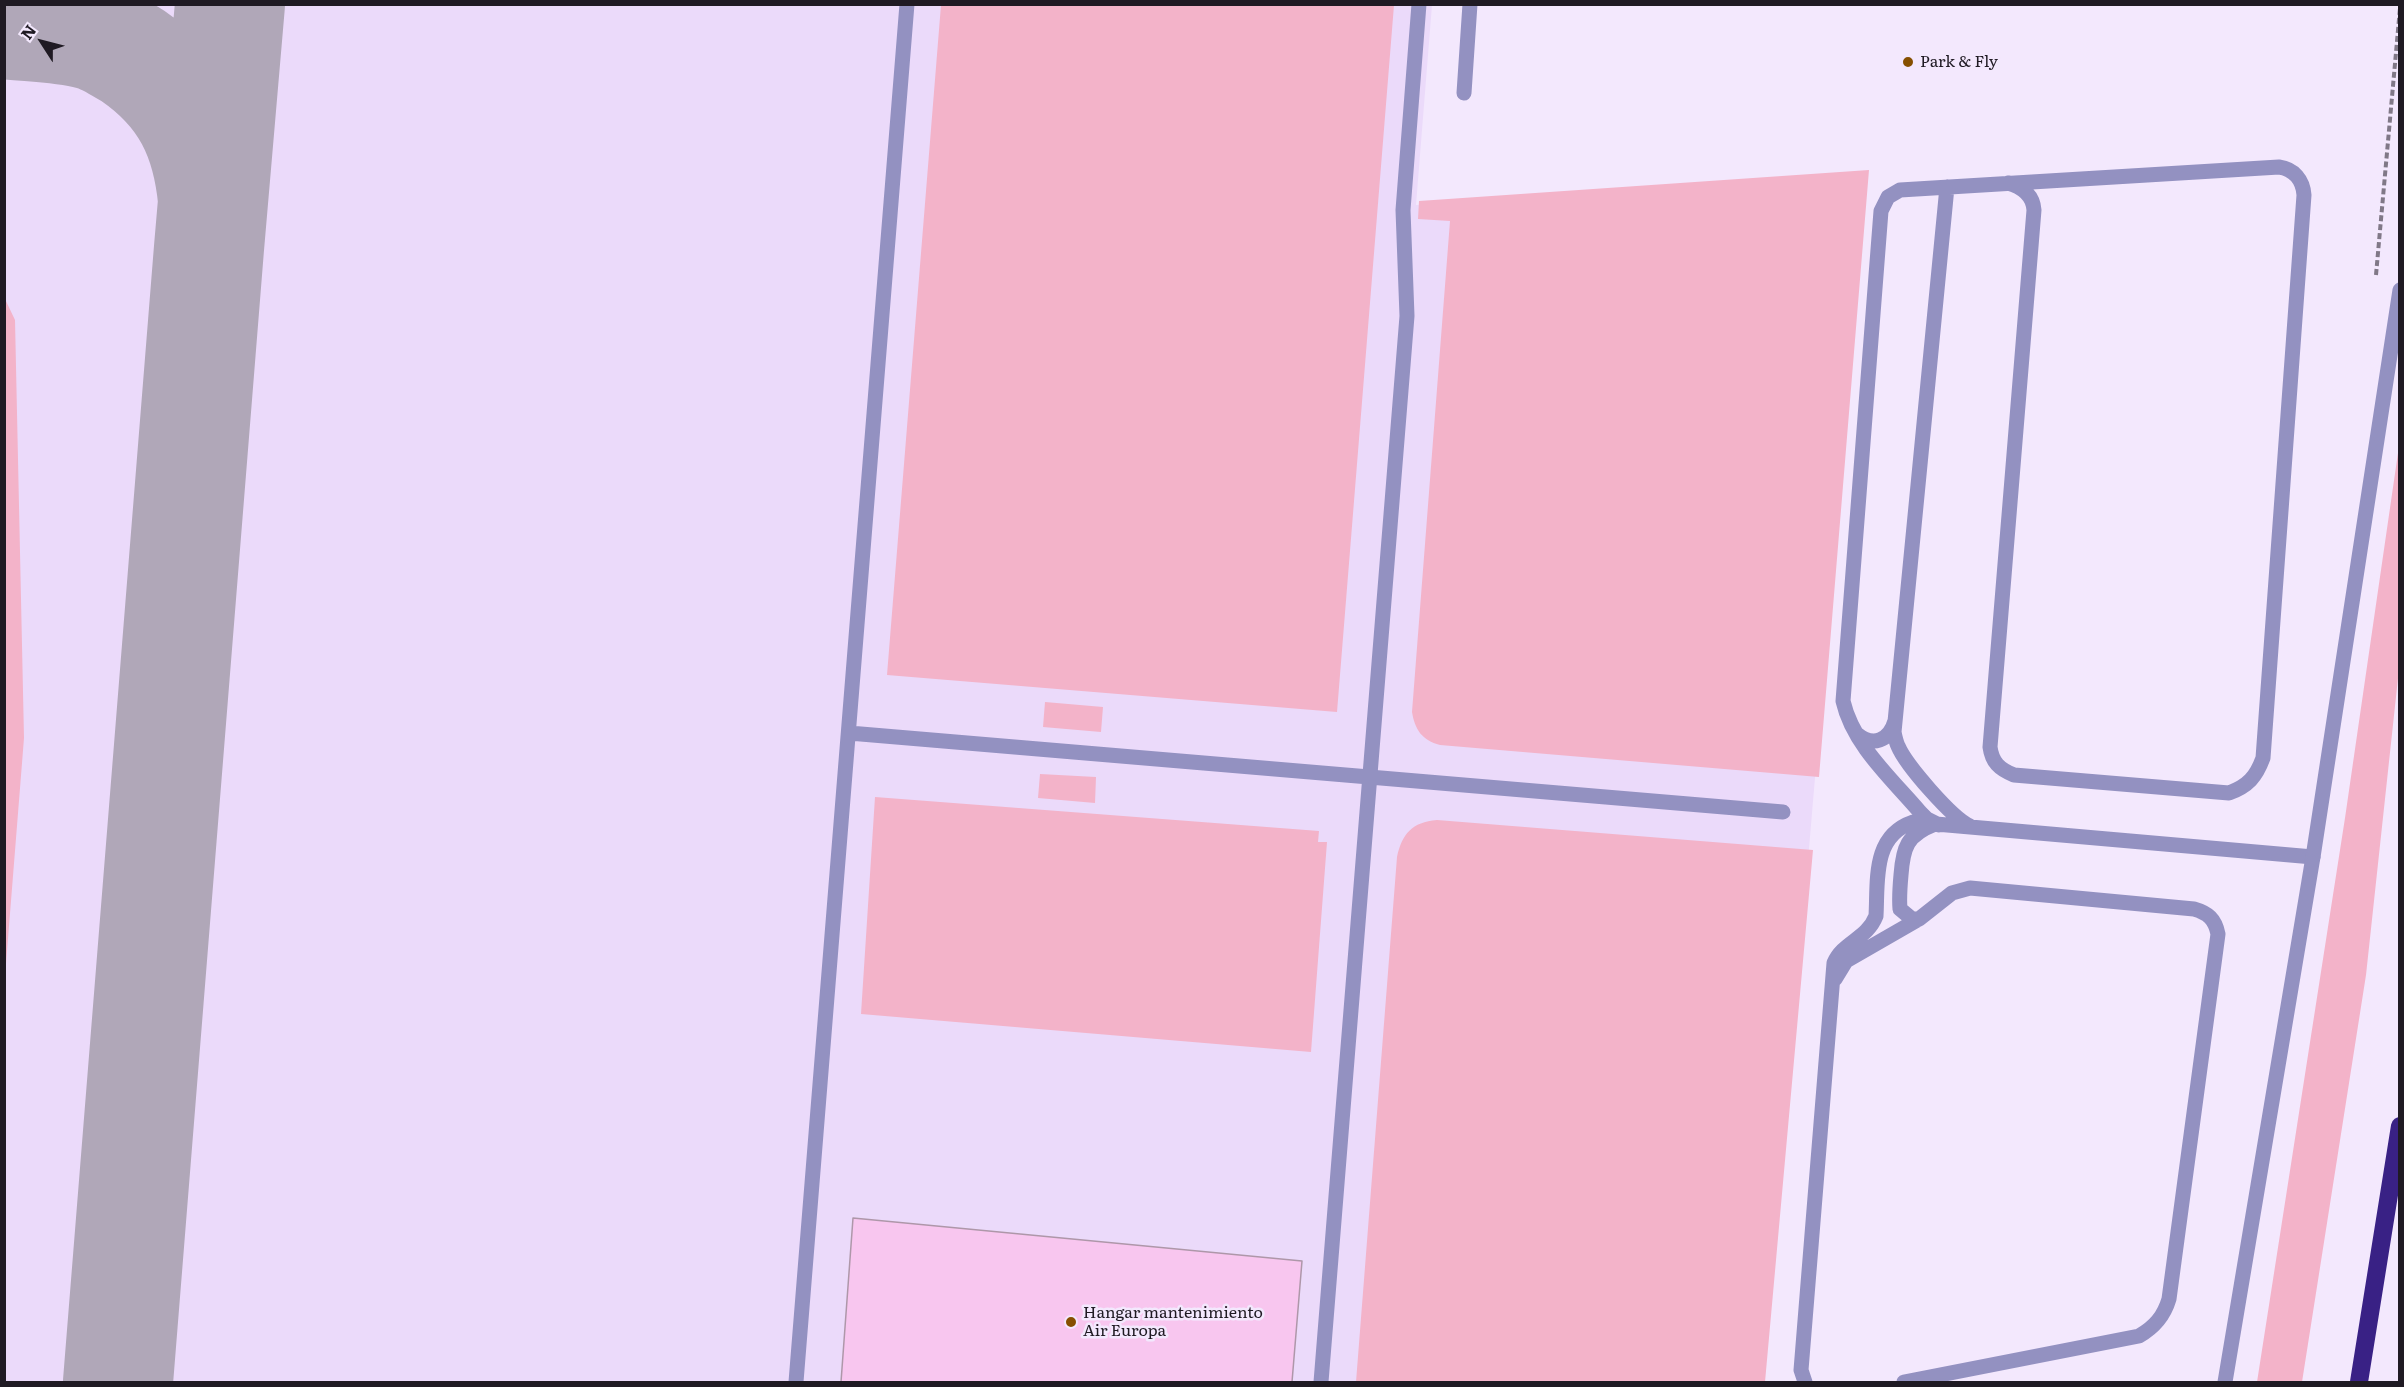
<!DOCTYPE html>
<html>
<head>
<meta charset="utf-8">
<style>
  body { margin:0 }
  #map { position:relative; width:2404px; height:1387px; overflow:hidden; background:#f3e8fd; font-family:Literata,serif }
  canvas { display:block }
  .frame { position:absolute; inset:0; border:6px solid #1f1a23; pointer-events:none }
  .north { position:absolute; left:12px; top:12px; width:60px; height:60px; -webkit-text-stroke:4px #f3e8fd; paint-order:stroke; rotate:306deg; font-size:16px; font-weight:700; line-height:24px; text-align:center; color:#1f1a23 }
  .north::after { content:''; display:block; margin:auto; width:21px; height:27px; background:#1f1a23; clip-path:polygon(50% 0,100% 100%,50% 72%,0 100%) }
</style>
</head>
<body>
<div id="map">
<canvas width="2404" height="1387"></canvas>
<div class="frame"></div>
<div class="north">N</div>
</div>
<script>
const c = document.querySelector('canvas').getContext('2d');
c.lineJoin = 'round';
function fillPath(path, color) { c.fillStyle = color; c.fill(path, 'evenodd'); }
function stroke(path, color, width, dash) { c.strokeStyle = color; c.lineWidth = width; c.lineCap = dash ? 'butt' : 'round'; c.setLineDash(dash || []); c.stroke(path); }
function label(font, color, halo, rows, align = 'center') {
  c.font = font + ' Literata,serif'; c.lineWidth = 5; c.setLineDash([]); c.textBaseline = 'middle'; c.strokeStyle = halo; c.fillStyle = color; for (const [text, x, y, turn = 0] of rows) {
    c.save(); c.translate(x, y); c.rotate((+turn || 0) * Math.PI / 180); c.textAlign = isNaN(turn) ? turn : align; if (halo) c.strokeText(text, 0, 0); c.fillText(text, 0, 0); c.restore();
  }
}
fillPath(new Path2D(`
  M5,5H1432L1416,205L1866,173L1764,1382H5Z`), '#ebdafa');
fillPath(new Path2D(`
  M941,5H1394L1337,712L887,675Z
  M1869,170L1819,777L1440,745C1422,740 1415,730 1412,712L1450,221L1418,219L1419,201Z
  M5,299L15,320L24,738L5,976Z
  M2399,446V669L2366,975L2302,1382H2257L2345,818Z
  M1045,702L1103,707L1101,732L1043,727Z
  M1040,774L1096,777L1095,803L1038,798Z
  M875,797L1319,831L1318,842H1327L1311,1052L861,1014Z
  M1437,820L1813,850L1765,1382H1356L1397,857C1402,834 1412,822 1437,820Z`), '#f3b3c9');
stroke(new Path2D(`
  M4,24C33,27 64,27 92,35C106,39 120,48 133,56C185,92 207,137 213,200
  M118,1382L209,248L230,4`), '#b0a7b8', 110);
const building = new Path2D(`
  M853,1218L1302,1261L1292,1382H841Z`);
fillPath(building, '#f8c6ef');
stroke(building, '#ae97a9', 1.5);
stroke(new Path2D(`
  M2376,275L2400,8`), '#807887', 4, [6, 3]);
stroke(new Path2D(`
  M1464,93L1470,4
  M1947,187L1894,732C1895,737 1896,742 1898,746C1906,765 1952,818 1970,826
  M849,733L1783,812
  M1857,734C1873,747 1889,741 1895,721
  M1939,825L1927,819L1920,812C1892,779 1853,745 1843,701L1881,211L1888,197L1900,190L2279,167C2294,169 2303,180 2304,195L2263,758C2256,777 2248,786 2229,793L2014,775C1999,769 1992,762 1990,747L2034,210C2033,195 2022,187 2008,183
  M1835,979L1846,961L1919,919
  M796,1382L907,4
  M1321,1382L1407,316L1403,210L1419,4
  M1805,1382L1801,1370L1834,963C1843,942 1867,939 1876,916C1878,880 1872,836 1913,822L2313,857
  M1904,1382L2139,1336C2155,1327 2164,1316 2169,1299L2218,934C2215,919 2208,913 2194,909L1970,888L1952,893L1919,919H1912L1900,909C1899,898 1900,886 1901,875C1903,847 1907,835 1935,824`), '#9391c1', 15);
stroke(new Path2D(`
  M2225,1382L2313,857L2400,290`), '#9391c1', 15);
stroke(new Path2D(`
  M2359,1382L2400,1126`), '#392185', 18);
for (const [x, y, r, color] of [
  [1908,62,6,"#864f00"],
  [1071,1322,6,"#864f00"]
]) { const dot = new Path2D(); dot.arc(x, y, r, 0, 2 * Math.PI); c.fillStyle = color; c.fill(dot); stroke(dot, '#f3e8fd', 2); }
label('16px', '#1f1a23', '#f3e8fd', [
  ["Park & Fly",1920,62],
  ["Hangar mantenimiento",1083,1313],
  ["Air Europa",1083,1331]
], 'left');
</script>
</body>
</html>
